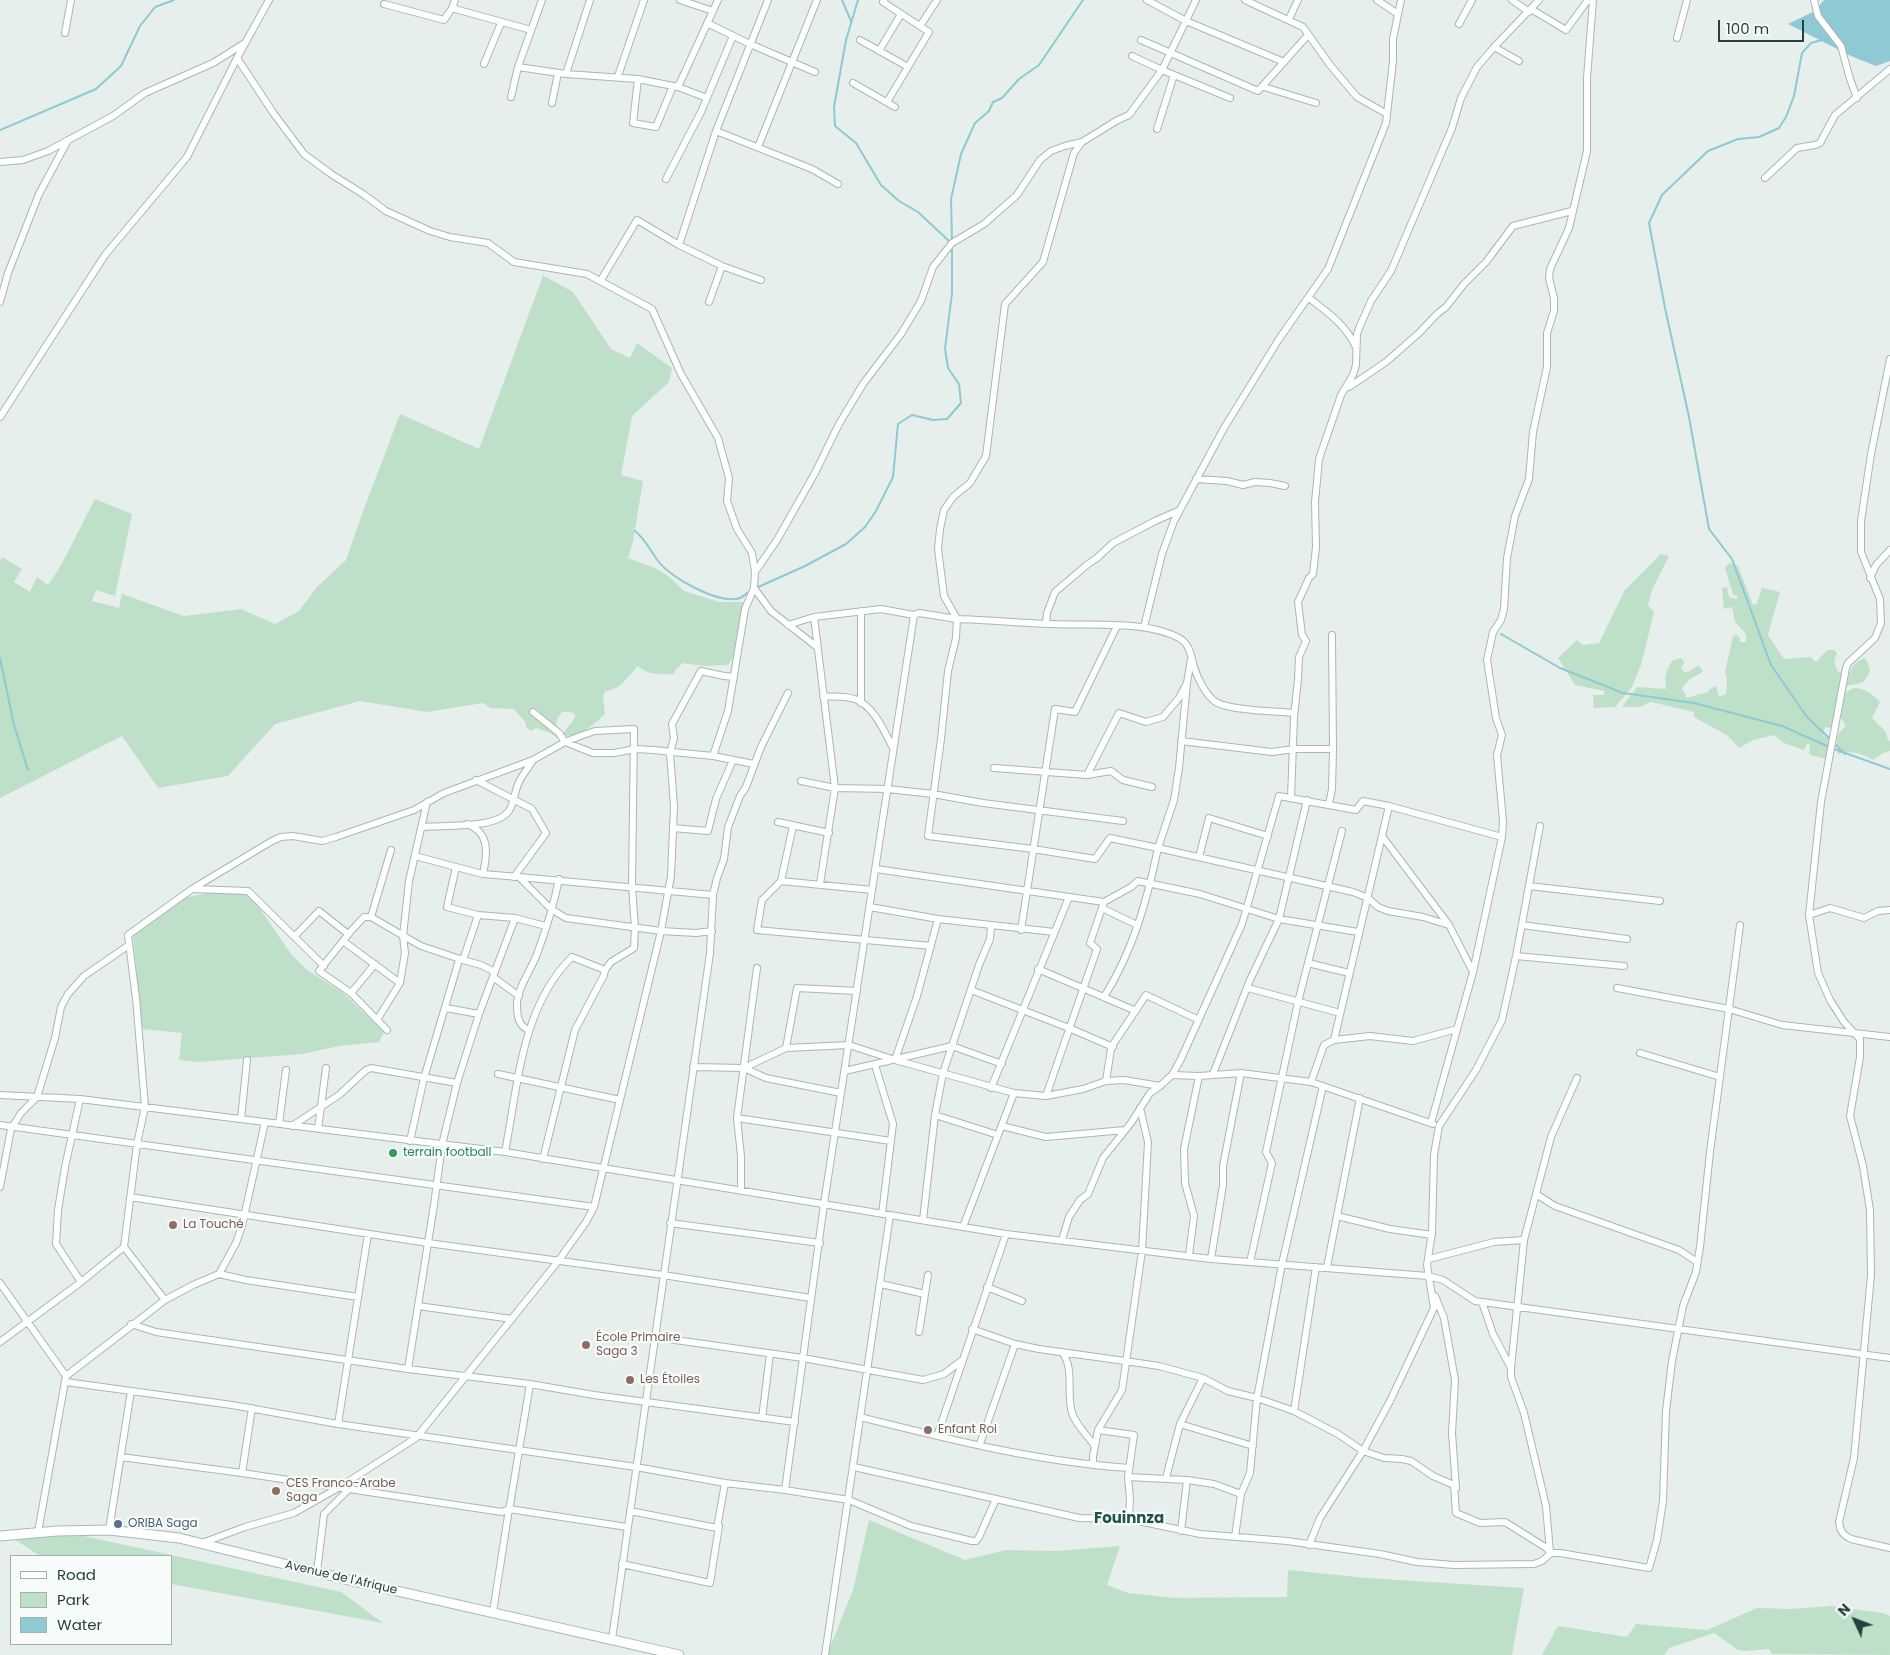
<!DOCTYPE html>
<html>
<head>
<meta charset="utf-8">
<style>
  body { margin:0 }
  #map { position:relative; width:1890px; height:1655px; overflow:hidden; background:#e6efeb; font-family:Poppins,sans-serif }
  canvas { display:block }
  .legend { position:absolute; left:10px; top:1555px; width:162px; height:90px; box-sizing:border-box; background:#f7fbf9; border:1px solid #a3b1ad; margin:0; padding:6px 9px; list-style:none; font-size:15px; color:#24423a }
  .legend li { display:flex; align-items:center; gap:10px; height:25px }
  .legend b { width:25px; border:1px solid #a3b1ad }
  .north { position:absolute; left:1830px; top:1595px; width:50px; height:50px; -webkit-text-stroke:4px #f7fbf9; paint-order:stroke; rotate:313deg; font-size:14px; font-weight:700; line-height:20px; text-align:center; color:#24423a }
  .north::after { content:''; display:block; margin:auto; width:18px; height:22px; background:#24423a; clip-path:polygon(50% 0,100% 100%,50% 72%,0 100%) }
  .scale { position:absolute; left:1718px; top:20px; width:86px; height:22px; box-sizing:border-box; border:2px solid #24423a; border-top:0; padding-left:6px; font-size:15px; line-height:18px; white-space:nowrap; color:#24423a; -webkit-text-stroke:4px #f7fbf9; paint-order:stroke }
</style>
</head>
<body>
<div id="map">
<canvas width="1890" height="1655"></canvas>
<ul class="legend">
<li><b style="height:6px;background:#fff"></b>Road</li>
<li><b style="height:14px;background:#bfe0c8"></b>Park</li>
<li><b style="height:14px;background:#8ec9d4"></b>Water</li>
</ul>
<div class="north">N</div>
<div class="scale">100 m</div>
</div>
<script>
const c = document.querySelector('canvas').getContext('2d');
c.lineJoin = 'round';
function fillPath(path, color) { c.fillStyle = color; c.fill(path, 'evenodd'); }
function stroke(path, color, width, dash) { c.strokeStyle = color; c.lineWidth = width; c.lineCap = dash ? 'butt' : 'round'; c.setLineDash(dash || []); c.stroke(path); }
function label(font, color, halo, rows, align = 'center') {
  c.font = font + ' Poppins,sans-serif'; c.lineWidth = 4.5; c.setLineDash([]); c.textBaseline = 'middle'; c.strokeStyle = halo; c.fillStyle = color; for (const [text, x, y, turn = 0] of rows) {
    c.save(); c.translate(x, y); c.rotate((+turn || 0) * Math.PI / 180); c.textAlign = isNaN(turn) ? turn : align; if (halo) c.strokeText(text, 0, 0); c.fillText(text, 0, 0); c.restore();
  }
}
fillPath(new Path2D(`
  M544,273V276L573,292L611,349L630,358L637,343L672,368L669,382L632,416L621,475L643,481L633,541L628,558L655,568L667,575L684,591L720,602H744L741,631L736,641L734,656L728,665L703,666L683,663L675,670L674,674C661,674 649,676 638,666C627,677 621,690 605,691L603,696L605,714C596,723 578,739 564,735V732L575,718V714L570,712H562L556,721L558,732L557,738L552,734L536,728L531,731L526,727V723L514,709L491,708L483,703L427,712L360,701L275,724L228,776L158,788L122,736L0,798V561L2,557L22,569L14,582L30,592L37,577L48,585L60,567L95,499L132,514L115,596L96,590L92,601L119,608L122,594L184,616L241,609L275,624L299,611L316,588L346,560L362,514L400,414L479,449Z
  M1661,554L1669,556L1652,590L1648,605L1654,612L1641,665L1632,687L1615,707L1594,708L1593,695H1604V691L1575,685L1558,658L1577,640L1583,645L1599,643L1625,590Z
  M1729,563L1738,566L1753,605L1757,603L1762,588L1780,592L1768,635L1784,659L1810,657L1816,662L1827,650H1834L1837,653L1834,661L1838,672L1843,671L1833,728L1825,727L1823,736L1831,737L1826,759L1811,755L1809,753L1810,744H1807L1804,750L1784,743L1774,735L1753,740L1739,748L1727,735L1694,717V712L1651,702L1640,707H1622L1637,687L1666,689C1664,677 1666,670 1673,660L1681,658L1685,662L1681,667L1684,672H1688L1699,665L1703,672L1690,679L1682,688L1687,698L1708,692L1711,688L1716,686L1719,697L1726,694L1727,680L1725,672L1733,636L1737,635L1740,638V642H1746V634L1735,622L1732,607L1724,609L1722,588L1727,587L1729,597L1737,599L1738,597L1733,594L1725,568Z
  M1865,658L1870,669C1866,686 1860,682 1847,686C1849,672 1851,663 1865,658Z
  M1853,688C1864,688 1873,694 1880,702L1872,718L1885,731L1888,740L1890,741V751L1883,753L1873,760C1861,753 1852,750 1838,754C1837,740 1834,736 1846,726L1840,717L1845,693Z
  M213,892L247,894L256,903L291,954L307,970L342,992L384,1032L379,1042L339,1046L302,1054L198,1062L179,1060L182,1033L142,1029L133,934L187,897Z
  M869,1520L965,1560L1006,1550L1057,1551L1120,1546L1107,1585L1128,1593L1174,1598L1287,1597L1288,1570L1367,1578L1524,1588L1512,1655H827L853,1590Z
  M5,1533H70L341,1592L383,1623L171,1584V1556H40Z
  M1831,1606L1883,1613L1890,1616V1655L1772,1654L1769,1649L1745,1651L1738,1650L1714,1633L1669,1648L1664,1655H1542L1558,1626L1627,1637L1636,1624L1707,1630L1757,1608L1791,1609Z`), '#bfe0c8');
fillPath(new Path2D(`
  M1824,0H1890V61L1876,66L1851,56L1788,24L1815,11Z`), '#8ec9d4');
stroke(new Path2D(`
  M842,0L851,21
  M858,0L846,40L834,107L835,126L856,143L881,185L899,201L918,212L950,242
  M1822,40L1811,43L1802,53L1794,96L1786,117L1779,128L1759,137L1738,139L1708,151L1662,195L1649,223L1665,308L1689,417L1709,529L1732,559L1771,665L1807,717L1831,740
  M0,130L96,89L121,66L140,26L155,7L174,0
  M952,241L951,199L961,154L975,123L989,111L993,102L1002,98L1019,79L1039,65L1083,0
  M635,531C646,540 650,550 658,561C671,578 719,605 740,598C743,597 747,593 750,591
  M756,588L805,566L846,544L865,527L876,511L893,477L898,424L912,415L933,420L947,419L961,403L959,384L948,368L945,349L952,293V245
  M1501,634L1560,668L1623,693L1694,703L1782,726L1829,747
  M0,658L14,725L28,770
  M1835,744L1845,754
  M1834,749L1890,769`), '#8ec9d4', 2);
const minor = new Path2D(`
  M455,0L453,5L455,9L531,30
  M680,0L713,11
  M884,0L883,2L929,32L887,102
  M1147,0L1186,21L1284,62
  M1245,0L1303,27L1330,65L1357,97L1387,114
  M1377,0L1398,14
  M1512,0L1529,12
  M1814,0L1818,16L1841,46L1850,79L1857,98
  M384,4L444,20L453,7
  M1531,9L1566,30L1588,0
  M1289,19L1298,0
  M707,23L750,44L815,72
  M1459,24L1472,0
  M920,26L937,0
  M65,33L71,0
  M1677,38L1687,0
  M860,40L908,67
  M1141,40L1258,91L1308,35
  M1494,47L1519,61
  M879,51L901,14
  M1132,56L1162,70L1230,98
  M237,58L274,114L304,154L331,174L363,194L386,211L430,231L450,237L488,243L514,262L587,274L652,309L681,374L718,438L729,478L727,501L737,529L752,553L755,572L754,588L745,609L728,711L713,756
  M484,64L501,23
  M518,67L566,74L638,79L678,87L707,98
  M566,74L590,0
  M618,76L644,0
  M638,79L633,123L656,127L673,86
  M853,83L895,107
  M678,87L718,0
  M1264,87L1316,103
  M511,97L518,67L542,0
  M552,103L558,73
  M1157,129L1174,75
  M716,131L812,169L838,184
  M758,147L817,0
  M0,162L23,160L48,151L113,116L145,93L213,63L245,43
  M1765,178L1797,148L1815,145L1820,143L1835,115L1890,69
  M666,179L701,112L733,36
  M679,245L716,131L768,0
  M601,280L637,220L679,245L722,266L761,280
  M1309,298C1327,312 1346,325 1356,347
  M0,302L8,273L39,194L68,140
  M709,302L722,266
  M1890,359L1871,454L1861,521V552L1880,599L1881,623L1875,638L1848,663L1846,668L1821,802L1809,915L1818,973L1830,1000L1844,1022L1860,1039V1057L1850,1116L1863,1166L1870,1210L1871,1275L1854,1458L1839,1522C1840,1531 1843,1535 1851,1539L1890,1548
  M1349,387L1386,362L1419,333L1437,314L1446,307L1464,284L1486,262L1513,226L1572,211
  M0,417L105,255L187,157L237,58L269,0
  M1196,479L1227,481L1243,485L1255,482L1270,483L1285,486
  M755,572L777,540L815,473L839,424L863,384L901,334L921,301L933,267L952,243L984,224L1017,195L1040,160L1051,151L1065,146L1082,142
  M1870,578L1876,565L1890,550
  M754,588L771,611L817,647
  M861,611V703
  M814,617L835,788L820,884
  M957,619L944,596L938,549L940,529L944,510L953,497L970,483L986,456L1005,304L1043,262L1074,153L1082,142L1116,121L1129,115L1162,70L1196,0
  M1046,624L1047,613L1055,592L1088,564L1097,558L1113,543L1155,521L1178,511
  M788,625L814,617L881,609L914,615L919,613L957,619
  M1144,627L1162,554L1174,521L1224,428L1279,339L1328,269L1386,123L1393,61V39L1401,0
  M1187,683L1179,768L1174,800L1158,848L1110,838L1095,859L1033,849L928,836L941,739L948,671L956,638L957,619C989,620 1020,623 1052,624C1088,626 1147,620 1179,638C1190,644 1191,656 1194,667C1197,677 1205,693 1213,700C1225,711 1276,711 1294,713
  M823,696C833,697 845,696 855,699C874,706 884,731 893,748
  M533,712L559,733L565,742L593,753H614L635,749L653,750L713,756L754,764
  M1181,741L1272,752L1294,749H1333
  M994,768L1087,775L1111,771L1123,780L1152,787
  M1087,775L1119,713L1146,722L1163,717L1179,698L1187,683L1191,659
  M476,780L532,809L546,833L514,877
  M801,781L835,788L888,789L933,794L983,803L1123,821
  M1291,798L1294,717L1298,679L1299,657L1306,641L1302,635L1298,602L1309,578L1313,574L1316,547L1315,502L1319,459L1341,395L1353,375L1356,365L1357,334L1360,326L1371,301L1391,271L1452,128L1461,98L1477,67L1496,45L1539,0
  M1329,804L1332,789L1333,749L1332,635
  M778,822L829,833
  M467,824C491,833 487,855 483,874
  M422,827C444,825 494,829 508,812C514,805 514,795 517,787C520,777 528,769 533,760
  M673,828L708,831L716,799L733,760
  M1382,836L1449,925L1473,972
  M415,856L456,867L447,907L478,915L515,918L546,926
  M1199,857L1209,818L1268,836
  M456,867L483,874L519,877L551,909L566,918L661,931L696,933L712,931
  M876,869L1104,902L1131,887L1138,881L1200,894L1279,919L1358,932
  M519,877L713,895
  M781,881L793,826
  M1529,886L1660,901
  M193,889L248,891L324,966
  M872,890L781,881L762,900L757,930L931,946
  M870,907L938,919L1054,932
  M1102,908L1137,925
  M478,915L463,960L481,965L495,972
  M1809,915L1830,908L1864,918L1878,911L1890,910
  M371,917L391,850
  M1522,925L1627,939
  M1021,930L1055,709L1075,712L1117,626
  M295,936L319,911L348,934
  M343,941L400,983L377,1020
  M1516,956L1624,966
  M1308,963L1349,973
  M1038,969L1136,1011
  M493,977L519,996
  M400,983L405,953L403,936L409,881L427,802
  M1248,988L1340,1013
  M1617,988L1729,1009L1782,1025L1890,1037
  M971,990L1069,1028L1113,1047
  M351,993L375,964
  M1104,997C1133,951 1147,901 1158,848L1353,892L1368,898L1378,907L1388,911L1423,917L1449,925
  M446,1008L479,1014
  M387,1030L351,993L319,971L351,931L364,917H371L421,946L463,960
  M529,1030C518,1026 517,1015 517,1004C518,987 531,970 537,954C546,930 554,904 559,879
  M1334,1040L1389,806
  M786,1048L797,988L857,991
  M1640,1053L1720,1077
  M895,1060L917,996L938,919
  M875,1065L893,1124L882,1214
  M693,1067L744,1068L786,1048L849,1045L895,1060L1014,1093L1046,1096L1083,1089L1106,1081L1124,1080L1160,1086
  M744,1068L766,1078L841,1093
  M845,1071L952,1046L1002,1064
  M498,1074L620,1100
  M1213,1074L1250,980L1279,919L1307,800
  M1172,1075L1199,1076L1241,1073L1311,1082L1433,1124
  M1106,1081L1111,1049L1114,1043L1146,995L1199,1020
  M1311,1082L1324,1045L1334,1040L1370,1036L1413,1041L1457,1029
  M991,1088L1069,897
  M0,1095L80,1099L505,1152L1006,1234L1211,1259L1428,1276L1443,1280L1475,1301L1890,1358
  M1046,1096L1097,949L1090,943L1104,902
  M80,1099L65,1167L58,1210L56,1244L81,1282
  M935,1115L998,1135
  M737,1118L891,1141
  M241,1119L247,1060
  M1431,1123L1473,972L1502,837L1503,821L1497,755L1502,735L1496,718L1487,660L1493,632L1501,620L1504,609L1507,558L1515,516L1529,479L1533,432L1547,367V333L1554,311V298L1549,278L1550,269L1569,228L1587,151V78L1593,0
  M279,1124L286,1070
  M0,1125L594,1207
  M292,1126L339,1095L366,1070L371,1068L457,1083
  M1002,1126L1046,1137L1125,1130
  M318,1129L326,1068
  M410,1141L424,1078L459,960
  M505,1152C518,1086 521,1007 572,957L605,970L604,975L575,1030L543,1159
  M0,1187L11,1129L21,1113L37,1097L55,1038L61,1007L68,994L84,976L129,945
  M741,1191V1156L737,1118L757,968
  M1536,1194L1555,1206L1679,1250L1697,1262
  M130,1197L428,1243L663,1275L811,1298
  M1337,1216L1390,1229L1432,1235
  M923,1220L935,1115L943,1073L979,965L990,939L991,927
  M670,1223L820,1243
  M963,1227L1014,1093
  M1062,1240L1069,1217L1080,1200L1088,1194L1103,1158L1131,1123L1150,1093L1160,1086L1172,1075L1180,1061L1242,924L1279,796L1356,810L1363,801L1389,806L1502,837
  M1189,1255L1194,1216L1185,1183L1184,1149L1199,1076
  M1211,1259L1223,1185V1166L1241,1073
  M1429,1259L1494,1242L1524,1240
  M1250,1262L1272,1163L1266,1152L1298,1002L1342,831
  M1327,1267L1360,1098
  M219,1274L236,1243L242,1226L265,1122
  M0,1283L66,1376
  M881,1284L925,1294
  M987,1287L1022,1301
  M1435,1296L1444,1318L1455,1380L1452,1433L1456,1488
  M165,1300L124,1247L137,1144L145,1107L136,998L128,935L192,889L272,841L281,837L293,836L322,841L336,837L414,810L444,793L533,760L565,742L583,735L595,731L634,729L632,887L635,928L634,948L611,962L605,970
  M1482,1302L1493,1334L1511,1368V1377L1524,1413L1546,1506L1550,1552
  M418,1306L512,1319
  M131,1324L156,1332L408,1369L530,1384L594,1395L795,1422
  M972,1329L1015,1344L1039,1349L1125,1361L1159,1366L1203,1378L1228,1391L1257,1398L1294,1411L1338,1434L1363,1451L1384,1458L1402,1459L1411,1461L1433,1476L1454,1485L1456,1513L1480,1523L1505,1522L1545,1547L1551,1553
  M919,1332L928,1275
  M654,1337L803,1358L923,1380L944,1374L961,1361
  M0,1342L81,1282L124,1247
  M1062,1352C1075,1369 1066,1393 1072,1413C1076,1425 1087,1435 1094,1445
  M1511,1368L1524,1240L1551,1137L1577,1078
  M408,1369L434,1205L442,1145L457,1083L479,1014L515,918
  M66,1382L232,1405L338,1424L636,1467L725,1483L785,1490L849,1500L911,1526L972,1541H976L979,1537L996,1499L1079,1518L1129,1519L1200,1534L1287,1541L1380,1554L1417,1562L1454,1565L1534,1564L1542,1561L1551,1553H1560L1649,1568L1657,1540L1663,1501L1666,1411L1672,1361L1683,1306L1696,1272L1700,1247L1710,1152L1740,925
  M1294,1411L1316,1267
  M860,1417C948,1439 1038,1462 1129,1468
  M762,1418L770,1354
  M338,1424L368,1234
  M1180,1424L1253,1446
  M1098,1430L1134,1435L1128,1477L1130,1498L1129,1519
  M937,1436L1006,1234
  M980,1444L1015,1344
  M121,1457L242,1473L502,1512L509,1509L510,1505L530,1384
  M1093,1465V1456L1098,1430L1122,1390L1142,1251L1148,1142L1140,1108
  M854,1467L996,1499
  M242,1473L252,1408
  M1128,1477L1187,1480
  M1166,1478L1180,1424L1203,1378
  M785,1490L824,1204L914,615
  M630,1511L717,1528L725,1483
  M109,1530L131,1391
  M1181,1531L1187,1480L1214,1484L1241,1494L1250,1473L1257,1398L1282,1264L1323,1086
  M38,1532L66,1376L165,1300L193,1285L219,1274L246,1280L358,1297
  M1235,1537L1241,1494
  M202,1543L245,1527L294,1513L338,1488L416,1438L559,1260L586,1222L594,1207L661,931L671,876L674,806L670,753L674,738L672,724L701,671L724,676L734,677
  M1309,1545L1320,1518L1363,1451L1390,1401L1434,1308L1427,1265L1432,1232L1434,1155L1439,1126L1476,1070L1502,1020L1516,956L1540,826
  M622,1564L710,1583L719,1526
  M317,1572L324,1514L348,1490
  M493,1612L509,1509L627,1527
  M612,1639L710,953L713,895L717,878L724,859L728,827L740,796L746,787L761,747L788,693
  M825,1655L890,1215`);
const secondary = new Path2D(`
  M0,1536L57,1531L109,1530L179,1538L353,1581L679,1655`);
stroke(minor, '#a8b8b2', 8);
stroke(secondary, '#a4bbb3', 11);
stroke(minor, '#fff', 6);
stroke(secondary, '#fff', 9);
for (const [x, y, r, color] of [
  [393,1153,5,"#2e9e5b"],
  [173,1225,5,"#8d6e63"],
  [586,1345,5,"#8d6e63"],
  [630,1380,5,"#8d6e63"],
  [928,1430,5,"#8d6e63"],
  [276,1491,5,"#8d6e63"],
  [118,1524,5,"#5c6f8a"]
]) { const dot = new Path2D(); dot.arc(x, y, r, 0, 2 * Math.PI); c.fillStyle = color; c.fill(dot); stroke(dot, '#f7fbf9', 2); }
label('12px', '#27864d', '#f7fbf9', [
  ["terrain football",403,1153]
], 'left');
label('12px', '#785e54', '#f7fbf9', [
  ["La Touché",183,1225],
  ["École Primaire",596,1338],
  ["Saga 3",596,1352],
  ["Les Étoiles",640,1380],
  ["Enfant Roi",938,1430],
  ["CES Franco-Arabe",286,1484],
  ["Saga",286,1498]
], 'left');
label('12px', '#4e5e75', '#f7fbf9', [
  ["ORIBA Saga",128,1524]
], 'left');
label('12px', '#24423a', '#f7fbf9', [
  ["Avenue de l'Afrique",341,1578,13]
]);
label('bold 15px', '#1f5548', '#f7fbf9', [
  ["Fouinnza",1129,1519]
]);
</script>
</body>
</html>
